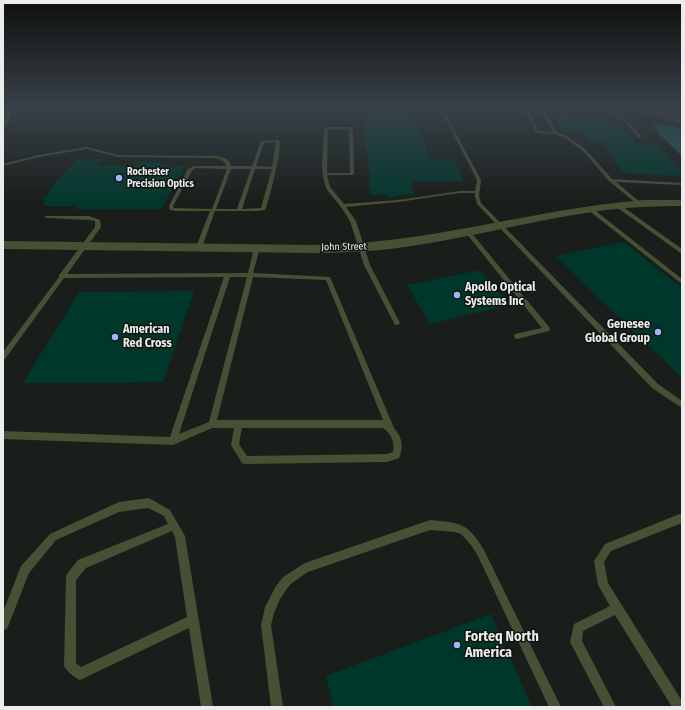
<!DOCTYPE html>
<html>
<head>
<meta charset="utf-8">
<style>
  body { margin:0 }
  #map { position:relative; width:685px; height:710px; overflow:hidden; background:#191e1a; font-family:"Fira Sans Condensed",sans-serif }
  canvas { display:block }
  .frame { position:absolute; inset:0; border:4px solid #eaedeb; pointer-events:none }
</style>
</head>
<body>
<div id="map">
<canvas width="685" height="710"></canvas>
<div class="frame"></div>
</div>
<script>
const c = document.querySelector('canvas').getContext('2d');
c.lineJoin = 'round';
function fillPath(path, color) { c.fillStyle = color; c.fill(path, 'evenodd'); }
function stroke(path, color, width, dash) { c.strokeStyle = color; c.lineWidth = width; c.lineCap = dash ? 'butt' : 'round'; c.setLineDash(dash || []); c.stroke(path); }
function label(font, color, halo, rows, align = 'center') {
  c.font = font + ' "Fira Sans Condensed",sans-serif'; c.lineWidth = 3; c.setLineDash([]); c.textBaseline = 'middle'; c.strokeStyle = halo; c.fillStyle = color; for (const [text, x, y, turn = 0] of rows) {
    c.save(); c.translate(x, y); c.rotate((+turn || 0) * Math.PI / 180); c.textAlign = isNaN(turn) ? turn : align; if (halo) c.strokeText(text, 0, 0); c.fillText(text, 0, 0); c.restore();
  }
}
fillPath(new Path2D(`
  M620,106H682V124Z`), '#3e370e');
fillPath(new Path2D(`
  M654,124L669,125L682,129V156L657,132Z`), '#1e5558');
fillPath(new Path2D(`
  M360,106H410L430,160L454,159L463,181H411L414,194L402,195L388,198V195H371L368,179H371Z
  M553,113L606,116L614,126L623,127L637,144L659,145L682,172V176L623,173L603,142H589L583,133L563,132Z
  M78,159H102L97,165L135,166L137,162H162L160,165L185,166L161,209H74L76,206H43L45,204H42L46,200H43L51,191H48Z
  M624,242L682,288V378L555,256Z
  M481,270L509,305L430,324L407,285Z
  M194,291L163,382L23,383L79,292Z
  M491,614L532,707H333L326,676Z`), '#00372b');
fillPath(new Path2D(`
  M525,107L582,108L603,110L613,113L621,116L627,120L641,136V138H639C633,132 628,124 622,119C603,106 566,110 544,110L557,132L567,136L585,149L612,179L682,183V185L616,182L641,203L637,204L609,181L583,151L565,138L555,134L536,133ZM528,109L541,110L553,132L538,131Z
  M443,114L446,115L481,180L479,196L481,203L658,384L682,401V408L652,388L477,204L475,196V193H460L398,202L346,207L356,221L370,265L400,323L397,325H395L364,265L350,221L341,207L327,190L324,181L322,167L324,128L326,127H351L353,128L354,174L352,175H327L330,187L344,204L398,200L460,191H475L477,180ZM328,129H349L350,173H327Z
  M278,140H279C283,148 269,200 265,210L258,211H215L202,247L199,249L196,247L210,211H176L170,210L169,206L188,169L194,166H226C225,160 220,159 215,158L118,157L87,149L39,157L3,166V164L39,155L87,147L118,155L215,156C222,157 229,158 231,166H252L261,141ZM276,142L272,167L256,166L264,143ZM195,168L227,169L212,209L174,208L173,206L192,171ZM231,169H251L237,209H216ZM255,169H272L261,208L242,209Z
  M615,204H619L682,249V254L615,206Z
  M588,208H592L682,279V284L588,210Z
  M45,216H89L100,220L101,227L67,274L248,273L254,248L257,246L260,248L253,273L330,277L394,428C402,437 404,447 399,458L387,462L245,464L242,463L231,445L234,428H212L173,445L3,439V431L170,437L224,277L64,278L5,359L3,360V352L59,277V275L60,274L95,227V221L89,220L47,218L45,217ZM230,277H247L209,422L179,434ZM253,277L326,280L383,420H217ZM242,428H383C391,434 395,441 393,452L387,454L247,456L239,444Z
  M468,230L470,231L549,327L550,329L549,331L517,339L515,338L514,336L515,334L542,328L466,233L465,232Z
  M149,498L170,510L185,536L213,707H201L189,628L80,680C74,677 67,672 64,666L66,578L67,574L78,560L168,524L164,516L148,508L119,512L56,540L29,573L7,629L3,630V612L21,566L50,534L119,502ZM172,531L175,537L187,617L81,667L76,663V580L86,568Z
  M682,513V523L611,551L604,562L608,583L682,701V707H672L615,615L583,631L582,641L616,707H604L570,642L574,624L610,606L598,585L594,561L605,544Z
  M430,520C461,523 467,522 484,550L561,707H549L478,556L471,545L461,534L455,532L430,530L308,572C302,576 295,580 290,585C280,596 274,611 271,625L283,707H271L261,625L265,607L276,586L283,577L305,563Z`), '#465035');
fillPath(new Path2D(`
  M5,106H13L7,126L3,129V112Z
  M644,200H682V206C657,206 631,207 606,210C543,218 481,235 418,245C383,251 348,253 312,253L3,249V241L312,245C426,245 531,209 644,200Z`), '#465035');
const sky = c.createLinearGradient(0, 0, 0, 205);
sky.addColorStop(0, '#0e100e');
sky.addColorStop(0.52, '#384149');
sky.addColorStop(1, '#38414900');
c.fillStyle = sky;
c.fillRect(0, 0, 685, 205);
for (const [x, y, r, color] of [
  [119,178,4,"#a1b3fd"],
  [457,295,4,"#a1b3fd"],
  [658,332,4,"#a1b3fd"],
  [115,337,4,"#a1b3fd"],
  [457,645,4,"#a1b3fd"]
]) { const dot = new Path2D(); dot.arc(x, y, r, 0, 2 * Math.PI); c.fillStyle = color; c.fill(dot); stroke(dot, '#101411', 1.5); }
label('bold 10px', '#eaedeb', '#101411', [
  ["Rochester",127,172],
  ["Precision Optics",127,184]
], 'left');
label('10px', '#eaedeb', '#101411', [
  ["John Street",344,247,-1]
]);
label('bold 12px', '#eaedeb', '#101411', [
  ["Apollo Optical",465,288],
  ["Systems Inc",465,302],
  ["Genesee",650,325,"right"],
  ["Global Group",650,339,"right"],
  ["American",123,330],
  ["Red Cross",123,344]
], 'left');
label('bold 14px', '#eaedeb', '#101411', [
  ["Forteq North",465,637],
  ["America",465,653]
], 'left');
</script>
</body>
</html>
